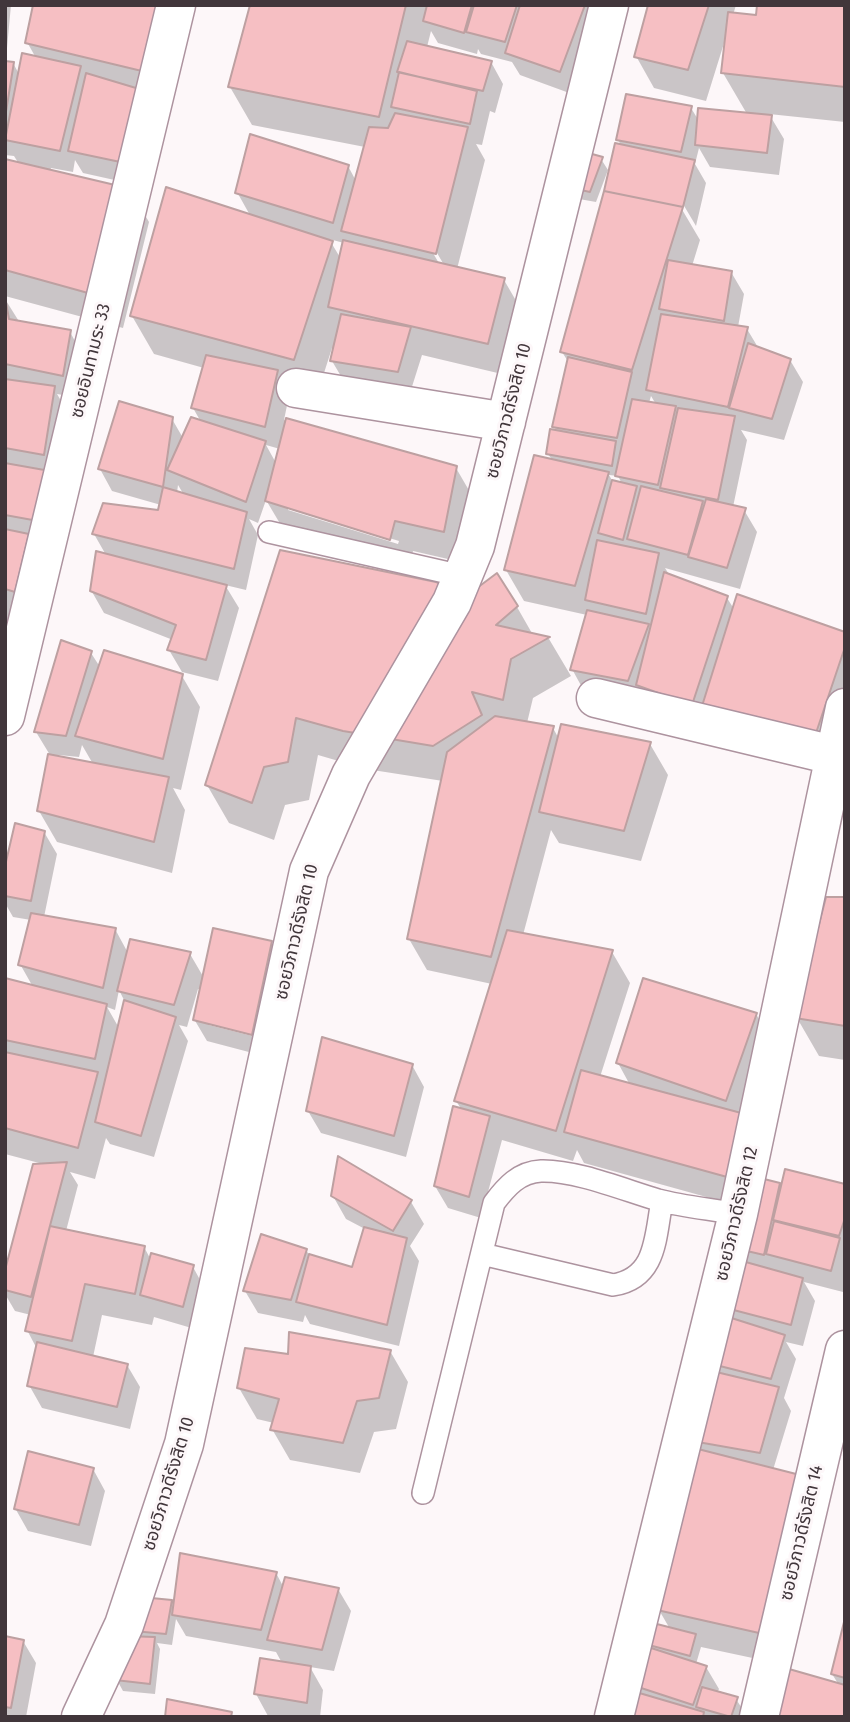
<!DOCTYPE html>
<html>
<head>
<meta charset="utf-8">
<style>
  body { margin:0 }
  #map { position:relative; width:850px; height:1722px; overflow:hidden; background:#fdf7f9; font-family:"Fira Sans Condensed",sans-serif }
  canvas { display:block }
  .frame { position:absolute; inset:0; border:7px solid #41363b; pointer-events:none }
</style>
</head>
<body>
<div id="map">
<canvas width="850" height="1722"></canvas>
<div class="frame"></div>
</div>
<script>
const c = document.querySelector('canvas').getContext('2d');
c.lineJoin = 'round';
function fillPath(path, color) { c.fillStyle = color; c.fill(path, 'evenodd'); }
function stroke(path, color, width, dash) { c.strokeStyle = color; c.lineWidth = width; c.lineCap = dash ? 'butt' : 'round'; c.setLineDash(dash || []); c.stroke(path); }
function label(font, color, halo, rows, align = 'center') {
  c.font = font + ' "Fira Sans Condensed","Noto Sans Thai",sans-serif'; c.lineWidth = 6; c.setLineDash([]); c.textBaseline = 'middle'; c.strokeStyle = halo; c.fillStyle = color; for (const [text, x, y, turn = 0] of rows) {
    c.save(); c.translate(x, y); c.rotate((+turn || 0) * Math.PI / 180); c.textAlign = isNaN(turn) ? turn : align; if (halo) c.strokeText(text, 0, 0); c.fillText(text, 0, 0); c.restore();
  }
}
fillPath(new Path2D(`
  M5,5H11L6,59H5Z
  M187,5L137,185L83,173L75,160L73,172L51,168L50,171L131,191L149,222L123,328L5,296V160L19,164L14,156L5,155V137L11,138V135L5,134V63H13L19,74L36,58L27,42Z
  M251,5H605L572,94L520,75L512,62L481,54L478,49L477,54L438,43L431,31L427,47L491,62L503,84L495,113L490,111L482,145L476,144L485,160L457,269L504,280L522,311L506,375L422,355L410,393L345,383L332,361L334,349L332,348L316,398L290,391L284,420L456,468L474,499L461,562L413,551L408,570L285,532L266,500L258,523L249,519L258,535L246,590L225,585L239,608L218,681L182,672L169,650L173,640L104,613L91,590L106,555L94,534L159,512L161,505L112,491L100,469L172,419L183,438L201,422L193,408L204,368L154,354L132,316L251,217L237,192L348,166L356,181L365,147L252,125L230,87ZM329,239L344,243L341,259ZM433,246L444,265H440L430,248ZM266,445L280,449L276,463ZM178,485L184,495L177,493ZM288,507L399,541L398,544L288,510Z
  M650,5H736L733,15L758,17L845,5V122L769,114L784,139L779,175L710,167L699,148L695,164L706,183L696,226L680,199L677,201L700,240L692,266L731,272L744,294L738,327L747,329L759,349L790,360L803,382L784,440L741,430L747,440L733,507L744,510L757,532L740,589L665,568L670,576L727,598L734,609L845,634V730L832,766L584,691L572,669L587,615L524,601L506,570L553,461L548,454L558,432L554,427L569,363L562,352L622,147L618,140L691,108L699,121L747,114L723,73L725,40L706,101L654,88L636,56ZM651,396L654,401L656,404L649,403ZM609,475L618,476L622,484L613,482Z
  M582,153L601,159L608,170L596,202L579,199Z
  M5,299L20,323L70,332L82,354L75,397L57,394L72,419L33,622L9,617L11,621L5,645Z
  M281,552L517,607L533,635L549,639L571,676L533,698L527,723L553,728L559,739L650,744L668,775L641,861L559,843L551,830L523,935L612,952L630,983L600,1077L630,1085L618,1063L756,1014L774,1045L753,1178L783,1186H845L843,1292L804,1282L815,1301L803,1346L786,1342L796,1359L784,1398L791,1411L773,1470L776,1663L701,1647L696,1664L706,1667L719,1689L717,1693L736,1699L743,1710L740,1717H630L643,1696L637,1686L646,1644L670,1629L659,1610L746,1208L584,1163L577,1150L573,1161L502,1140L481,1218L448,1208L435,1186L462,1110L456,1101L492,984L427,970L409,939L443,781L366,769L318,755L309,800L285,805L274,840L229,823L207,785Z
  M91,653L100,667L182,676L200,707L181,790L173,788L185,810L172,873L57,842L39,811L50,755L36,732ZM82,745L93,764L58,758L59,755L79,757Z
  M44,832L57,854L44,917L115,929L128,953L190,954L204,978L270,942L283,964L264,1056L207,1041L194,1019L201,990L198,989L187,1027L179,1025L188,1041L154,1157L110,1144L106,1138L95,1179L70,1172L78,1185L66,1231L144,1247L151,1260L193,1267L205,1289L195,1329L154,1317L152,1325L102,1315L93,1357L127,1365L140,1387L130,1429L42,1408L29,1385L37,1349L27,1330L31,1315L15,1311L5,1294V1277L43,1164L5,1154V980L33,987L20,964L31,920L13,917L5,903V874ZM119,990L125,1002L119,1028L107,1007L115,1010ZM209,1022L261,1035L260,1038L209,1025Z
  M845,899V1060L819,1056L797,1018Z
  M412,1065L424,1087L406,1157L321,1133L308,1111Z
  M333,1196L411,1202L424,1224L410,1246L419,1261L399,1346L310,1324L305,1315L303,1322L258,1313L245,1291L306,1250L310,1256L354,1269L365,1229L346,1219Z
  M390,1351L408,1382L396,1429L374,1432L360,1473L290,1460L272,1429L274,1423L257,1419L239,1388L289,1356Z
  M93,1469L105,1491L91,1546L28,1531L15,1508Z
  M276,1573L284,1588L338,1589L351,1611L334,1671L310,1667L323,1690L320,1717L268,1716L256,1694L282,1663L276,1652L186,1636L176,1619L172,1645L157,1643L160,1649L155,1694L123,1691L117,1680L135,1631L171,1602L174,1608Z
  M845,1626V1717L839,1685L832,1674Z
  M5,1638L23,1641L36,1663L26,1717H5Z`), '#0003');
const building = new Path2D(`
  M33,5H159L146,72L25,43Z
  M250,5H406L379,117L228,87Z
  M427,5H472L464,33L423,21Z
  M474,5H517L505,42L466,32Z
  M520,5H585L560,72L505,53Z
  M648,5H709L688,70L634,57Z
  M757,5H845V87L721,73L728,12L756,15Z
  M407,41L492,61L483,91L397,72Z
  M22,53L81,66L60,151L5,140Z
  M5,61L14,62L5,118Z
  M399,72L477,91L470,124L391,107Z
  M86,73L146,91L125,163L68,151Z
  M626,94L692,106L681,152L616,140Z
  M698,108L772,115L767,153L695,145Z
  M395,113L468,127L436,254L341,231L369,127L388,128Z
  M250,134L349,165L333,223L235,193Z
  M615,143L695,160L683,207L604,191Z
  M581,151L603,157L590,192L571,188Z
  M5,159L132,189L106,298L5,270Z
  M166,187L333,241L294,360L130,316Z
  M604,191L683,207L632,370L560,352Z
  M343,240L505,278L488,344L328,307Z
  M668,260L732,271L724,321L659,309Z
  M5,297L9,319L71,330L63,376L5,364Z
  M341,314L411,327L398,372L330,361Z
  M661,314L748,327L728,407L646,390Z
  M748,343L791,359L772,419L729,408Z
  M206,355L278,370L265,427L191,408Z
  M568,357L632,372L617,438L552,427Z
  M5,379L55,386L44,455L5,448Z
  M632,399L676,406L658,485L615,476Z
  M119,401L173,417L163,487L98,469Z
  M678,408L735,416L718,500L660,488Z
  M191,417L266,441L246,502L167,470Z
  M286,418L457,466L444,532L395,521L390,540L265,501Z
  M550,429L616,441L612,466L546,454Z
  M534,455L609,472L575,586L504,570Z
  M5,463L50,471L38,521L5,515Z
  M612,480L637,486L623,540L598,533Z
  M641,486L703,501L688,555L627,539Z
  M163,487L247,512L234,569L92,534L103,503L158,510Z
  M706,499L746,508L727,568L688,557Z
  M5,529L29,534L15,592L5,589Z
  M597,540L659,553L646,614L585,600Z
  M280,550L436,582L469,594L497,573L518,606L496,625L550,637L511,659L503,700L472,692L482,715L433,746L343,731L296,718L288,762L264,767L252,803L205,785Z
  M96,551L227,585L206,660L167,650L176,625L90,591Z
  M664,572L728,596L692,705L636,685Z
  M737,594L845,632V647L815,736L702,706Z
  M587,610L649,624L628,681L570,670Z
  M61,640L92,651L66,736L34,732Z
  M104,650L183,674L163,759L75,736Z
  M495,716L554,726L491,957L407,939L447,752Z
  M561,724L651,742L624,831L539,812Z
  M48,754L169,777L154,842L37,811Z
  M15,823L45,831L31,901L5,896V866Z
  M826,897H845V1026L795,1018Z
  M31,913L116,928L103,988L18,965Z
  M213,928L272,941L252,1035L193,1020Z
  M507,930L613,950L556,1131L454,1101Z
  M130,939L191,952L174,1005L117,991Z
  M5,978L107,1004L95,1059L5,1040Z
  M643,978L757,1013L726,1101L616,1063Z
  M124,1000L176,1017L141,1136L95,1122Z
  M322,1037L413,1064L394,1136L306,1111Z
  M5,1052L98,1072L78,1148L5,1128Z
  M581,1070L745,1114L727,1177L564,1132Z
  M453,1106L490,1116L469,1197L434,1186Z
  M338,1156L412,1200L393,1231L331,1196Z
  M67,1162L31,1297L5,1290V1270L33,1164Z
  M785,1169L845,1184V1218L839,1236L773,1220Z
  M752,1176L780,1183L764,1255L734,1248Z
  M774,1221L840,1238L831,1271L766,1254Z
  M50,1226L145,1246L135,1294L85,1284L72,1341L25,1331Z
  M364,1227L407,1238L387,1325L296,1302L309,1254L352,1267Z
  M261,1234L307,1249L291,1300L243,1291Z
  M151,1253L194,1265L183,1307L140,1295Z
  M735,1259L803,1278L791,1325L722,1307Z
  M722,1315L785,1335L771,1379L708,1363Z
  M289,1332L391,1350L379,1398L357,1401L343,1443L270,1430L279,1399L237,1388L245,1348L288,1354Z
  M37,1342L128,1364L117,1407L27,1386Z
  M712,1371L779,1387L760,1453L692,1441Z
  M698,1449L804,1476L759,1633L657,1610Z
  M28,1451L94,1468L79,1525L14,1509Z
  M180,1553L277,1572L261,1630L172,1615Z
  M285,1577L339,1588L322,1650L267,1640Z
  M141,1597L172,1600L166,1634L133,1631Z
  M649,1622L696,1634L690,1656L645,1644Z
  M844,1622L845,1623V1678L831,1674Z
  M5,1636L24,1640L11,1708L5,1707Z
  M125,1636L155,1637L150,1684L115,1680Z
  M648,1647L707,1666L693,1705L635,1686Z
  M260,1658L311,1666L307,1703L254,1694Z
  M789,1669L845,1685V1717H776Z
  M702,1687L738,1697L731,1717L696,1707Z
  M636,1692L704,1712L703,1717H628Z
  M167,1699L232,1712L231,1717H165Z`);
fillPath(building, '#f6bfc3');
stroke(building, '#bda0a1', 2);
const service = new Path2D(`
  M269,532L462,576
  M482,1254L613,1285C657,1278 655,1237 662,1201
  M423,1493L494,1203C506,1187 519,1172 541,1171C576,1170 624,1190 658,1200C684,1207 712,1209 738,1214`);
const minor = new Path2D(`
  M296,388L506,422
  M596,698L833,755
  M5,716L176,5
  M81,1717L124,1625L184,1444L309,871L351,775L452,602L475,546L609,5
  M614,1717L738,1214L845,708
  M759,1717L845,1350`);
stroke(service, '#ad939f', 24);
stroke(minor, '#ad939f', 41);
stroke(service, '#fff', 21);
stroke(minor, '#fff', 38);
label('18px', '#41363b', '#fdf7f9', [
  ["ซอยอินทามระ 33",91,361,-76],
  ["ซอยวิภาวดีรังสิต 10",509,411,-76],
  ["ซอยวิภาวดีรังสิต 10",297,932,-77],
  ["ซอยวิภาวดีรังสิต 12",737,1214,-77],
  ["ซอยวิภาวดีรังสิต 10",169,1484,-73],
  ["ซอยวิภาวดีรังสิต 14",802,1533,-77]
]);
</script>
</body>
</html>
